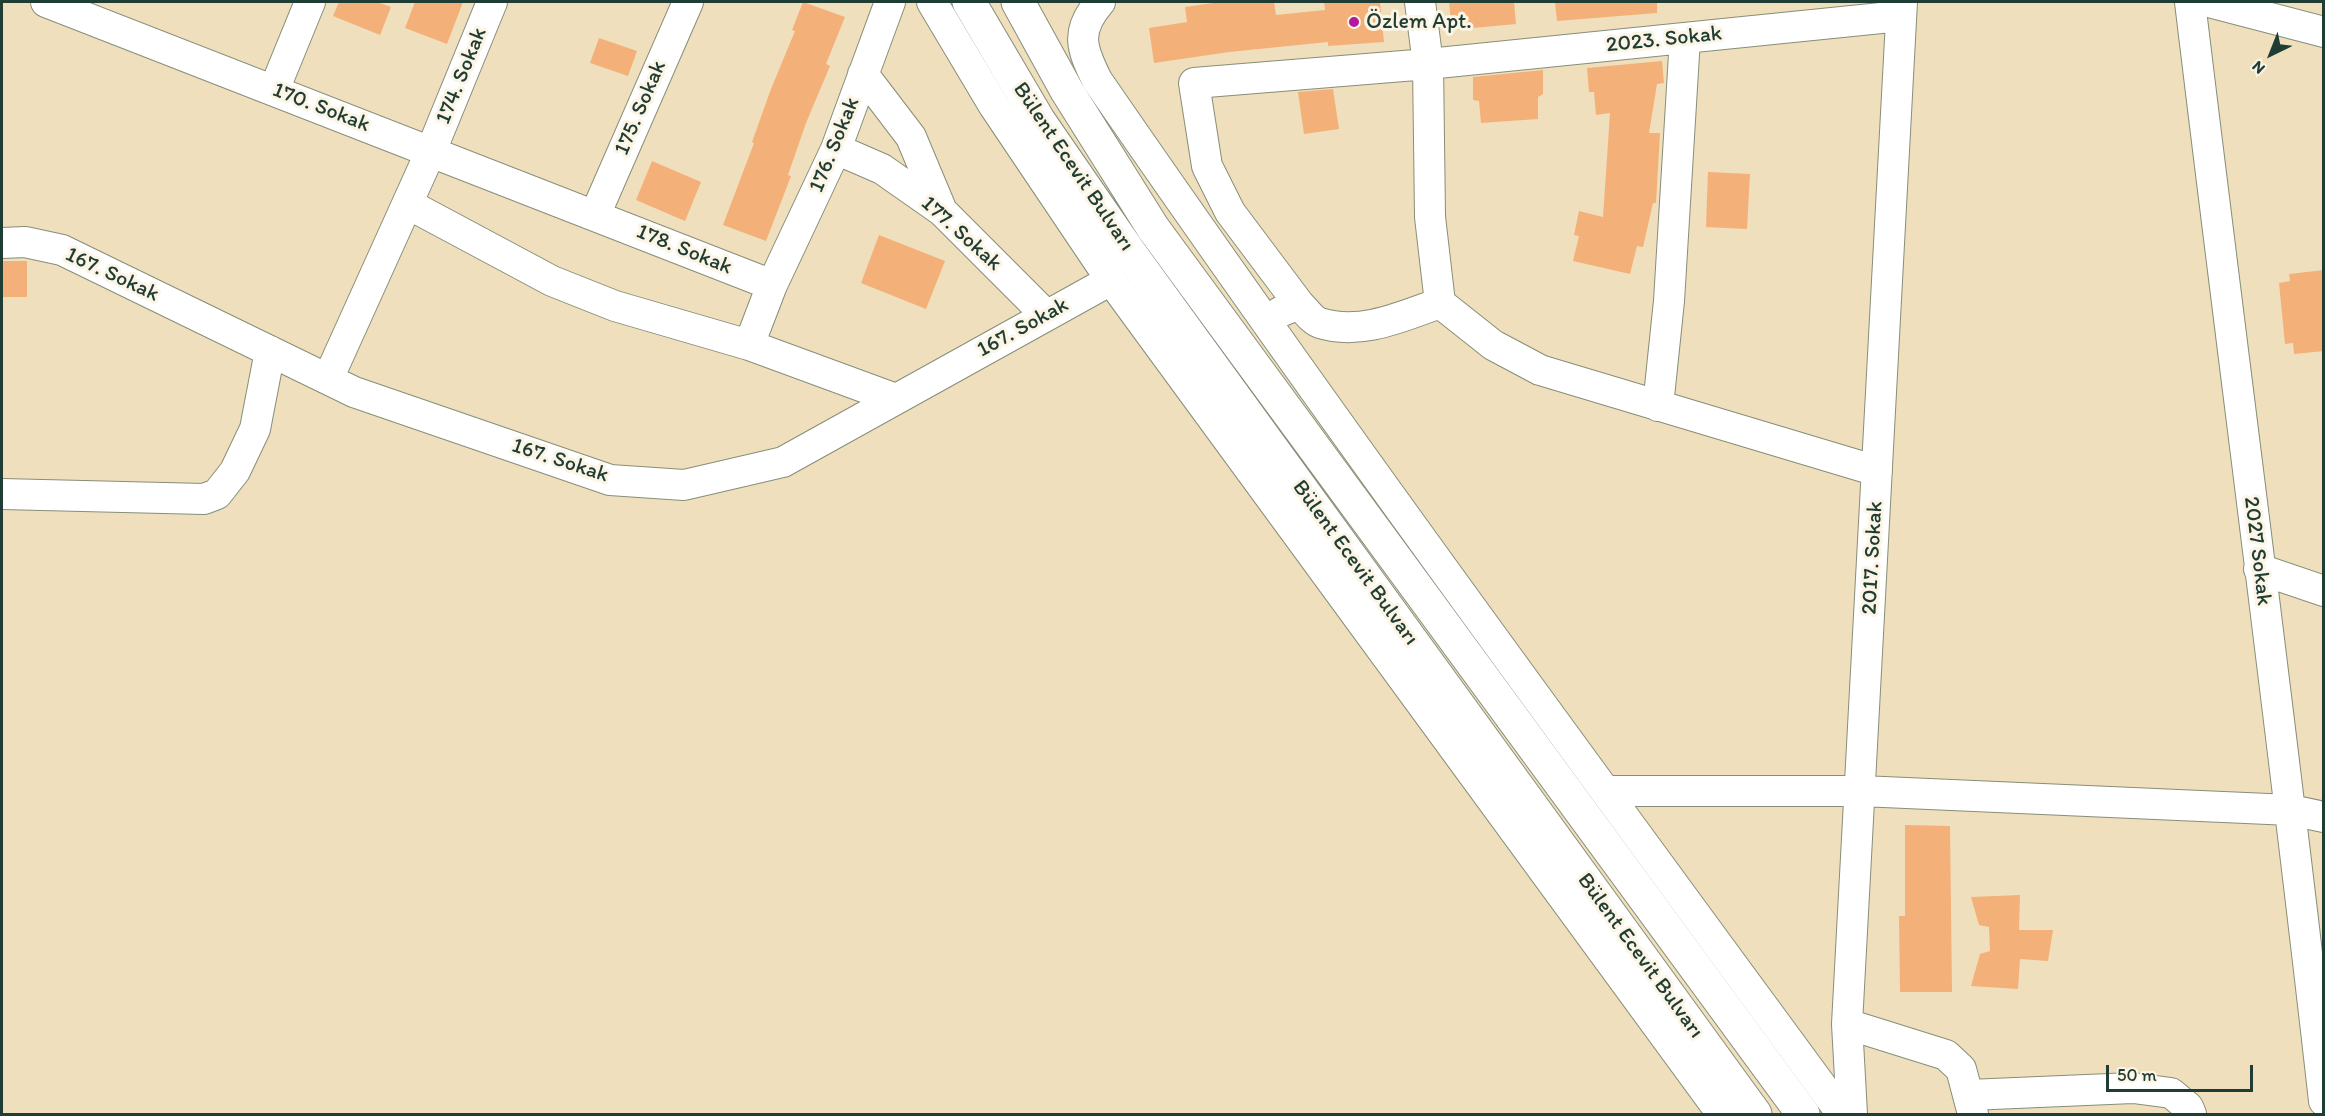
<!DOCTYPE html>
<html>
<head>
<meta charset="utf-8">
<style>
  body { margin:0 }
  #map { position:relative; width:2325px; height:1116px; overflow:hidden; background:#efdfbd; font-family:Itim,sans-serif }
  canvas { display:block }
  .frame { position:absolute; inset:0; border:3px solid #1f3d34; pointer-events:none }
  .north { position:absolute; left:2241px; top:24px; width:60px; height:60px; -webkit-text-stroke:4px #fcf5e5; paint-order:stroke; rotate:223deg; font-size:16px; font-weight:700; line-height:24px; text-align:center; color:#1f3d34 }
  .north::after { content:''; display:block; margin:auto; width:21px; height:27px; background:#1f3d34; clip-path:polygon(50% 0,100% 100%,50% 72%,0 100%) }
  .scale { position:absolute; left:2106px; top:1065px; width:147px; height:27px; box-sizing:border-box; border:3px solid #1f3d34; border-top:0; padding-left:8px; font-size:18px; line-height:21px; white-space:nowrap; color:#1f3d34; -webkit-text-stroke:4px #fcf5e5; paint-order:stroke }
</style>
</head>
<body>
<div id="map">
<canvas width="2325" height="1116"></canvas>
<div class="frame"></div>
<div class="north">N</div>
<div class="scale">50 m</div>
</div>
<script>
const c = document.querySelector('canvas').getContext('2d');
c.lineJoin = 'round';
function fillPath(path, color) { c.fillStyle = color; c.fill(path, 'evenodd'); }
function stroke(path, color, width, dash) { c.strokeStyle = color; c.lineWidth = width; c.lineCap = dash ? 'butt' : 'round'; c.setLineDash(dash || []); c.stroke(path); }
function label(font, color, halo, rows, align = 'center') {
  c.font = font + ' Itim,sans-serif'; c.lineWidth = 6; c.setLineDash([]); c.textBaseline = 'middle'; c.strokeStyle = halo; c.fillStyle = color; for (const [text, x, y, turn = 0] of rows) {
    c.save(); c.translate(x, y); c.rotate((+turn || 0) * Math.PI / 180); c.textAlign = isNaN(turn) ? turn : align; if (halo) c.strokeText(text, 0, 0); c.fillText(text, 0, 0); c.restore();
  }
}
fillPath(new Path2D(`
  M339,2H377L391,7L380,35L333,16Z
  M415,2H463L447,44L405,28Z
  M803,2L845,17L826,64L830,66L806,123L788,175L791,176L766,241L723,225L754,143L752,142L771,89L795,31L792,30Z
  M1220,2H1274L1276,15L1325,10L1324,2H1380L1384,42L1328,46V42L1229,52L1154,63L1149,28L1187,22L1185,7Z
  M1449,2H1514L1516,24L1452,30Z
  M1555,2H1657V13L1557,21Z
  M599,38L637,51L628,76L590,63Z
  M1662,61L1664,83L1657,84L1649,133H1660L1656,203H1653L1643,247L1637,246L1630,274L1573,261L1579,236L1574,235L1579,211L1603,217L1610,113L1596,115L1594,92H1589L1587,68Z
  M1543,70V94L1538,97V119L1481,123L1479,101L1473,100V77Z
  M1333,89L1339,129L1304,134L1298,92Z
  M652,161L701,182L685,221L636,200Z
  M1708,172L1750,174L1747,229L1706,227Z
  M879,235L945,261L926,309L861,283Z
  M2,261H27V297H2Z
  M2324,270V351L2294,354L2293,343L2285,344L2279,283L2290,281L2289,274Z
  M1905,825L1950,826L1952,992H1900L1899,916H1905Z
  M2020,895L2019,930H2053L2048,961L2020,959L2018,989L1971,986L1980,954L1990,951L1989,927L1979,925L1971,897Z`), '#f4b079');
const minor = new Path2D(`
  M46,2L772,285
  M932,2L994,106L1111,280L1722,1114
  M1100,2C1075,31 1081,48 1097,80C1338,430 1591,772 1842,1114
  M2190,2C2234,368 2283,734 2324,1101
  M2209,2L2324,32
  M863,74L911,137L942,211
  M274,90L310,2
  M836,149L882,169L942,211L1046,315
  M408,204L552,281L615,306L749,345L896,399
  M595,215L688,2
  M2,243L25,242L62,250L354,392L610,480L684,485L783,462L1111,280
  M1440,303L1493,345L1540,370L1877,471
  M1299,304L1230,212L1207,166L1194,83L1428,64L1901,16
  M1280,312L1299,304C1305,310 1313,321 1320,323C1361,336 1403,316 1440,303L1430,217L1428,64L1420,2
  M749,345L772,285L836,149L890,2
  M328,379L431,151L492,2
  M1658,406L1669,301L1685,38
  M2,494L204,499L217,494L235,471L255,429L270,351
  M2259,569L2324,591
  M1605,791H1861L2291,810L2324,817
  M1847,1024L1946,1055L1961,1069L1973,1114
  M1969,1095L2133,1088L2171,1093L2188,1107L2191,1114
  M1852,1114L1847,1024L1902,2`);
const major = new Path2D(`
  M969,2L1039,121L1132,256L1755,1114
  M1018,2L1067,91L1153,228L1803,1114`);
stroke(minor, '#878e78', 32);
stroke(major, '#878e78', 35);
stroke(minor, '#fff', 30);
stroke(major, '#fff', 33);
for (const [x, y, r, color] of [
  [1354,22,6,"#b5179e"]
]) { const dot = new Path2D(); dot.arc(x, y, r, 0, 2 * Math.PI); c.fillStyle = color; c.fill(dot); stroke(dot, '#fcf5e5', 2); }
label('22px', '#1f3d34', '#fcf5e5', [
  ["Özlem Apt.",1366,22]
], 'left');
label('22px', '#1f3d34', '#fcf5e5', [
  ["2023. Sokak",1664,40,-6],
  ["174. Sokak",462,76,-68],
  ["170. Sokak",321,108,21],
  ["175. Sokak",641,108,-67],
  ["176. Sokak",835,145,-68],
  ["Bülent Ecevit Bulvarı",1073,167,56],
  ["177. Sokak",961,234,42],
  ["178. Sokak",684,250,22],
  ["167. Sokak",112,275,25],
  ["167. Sokak",1023,328,-29],
  ["167. Sokak",560,461,18],
  ["2027 Sokak",2257,551,83],
  ["2017. Sokak",1873,558,-87],
  ["Bülent Ecevit Bulvarı",1355,563,54],
  ["Bülent Ecevit Bulvarı",1640,956,54]
]);
</script>
</body>
</html>
